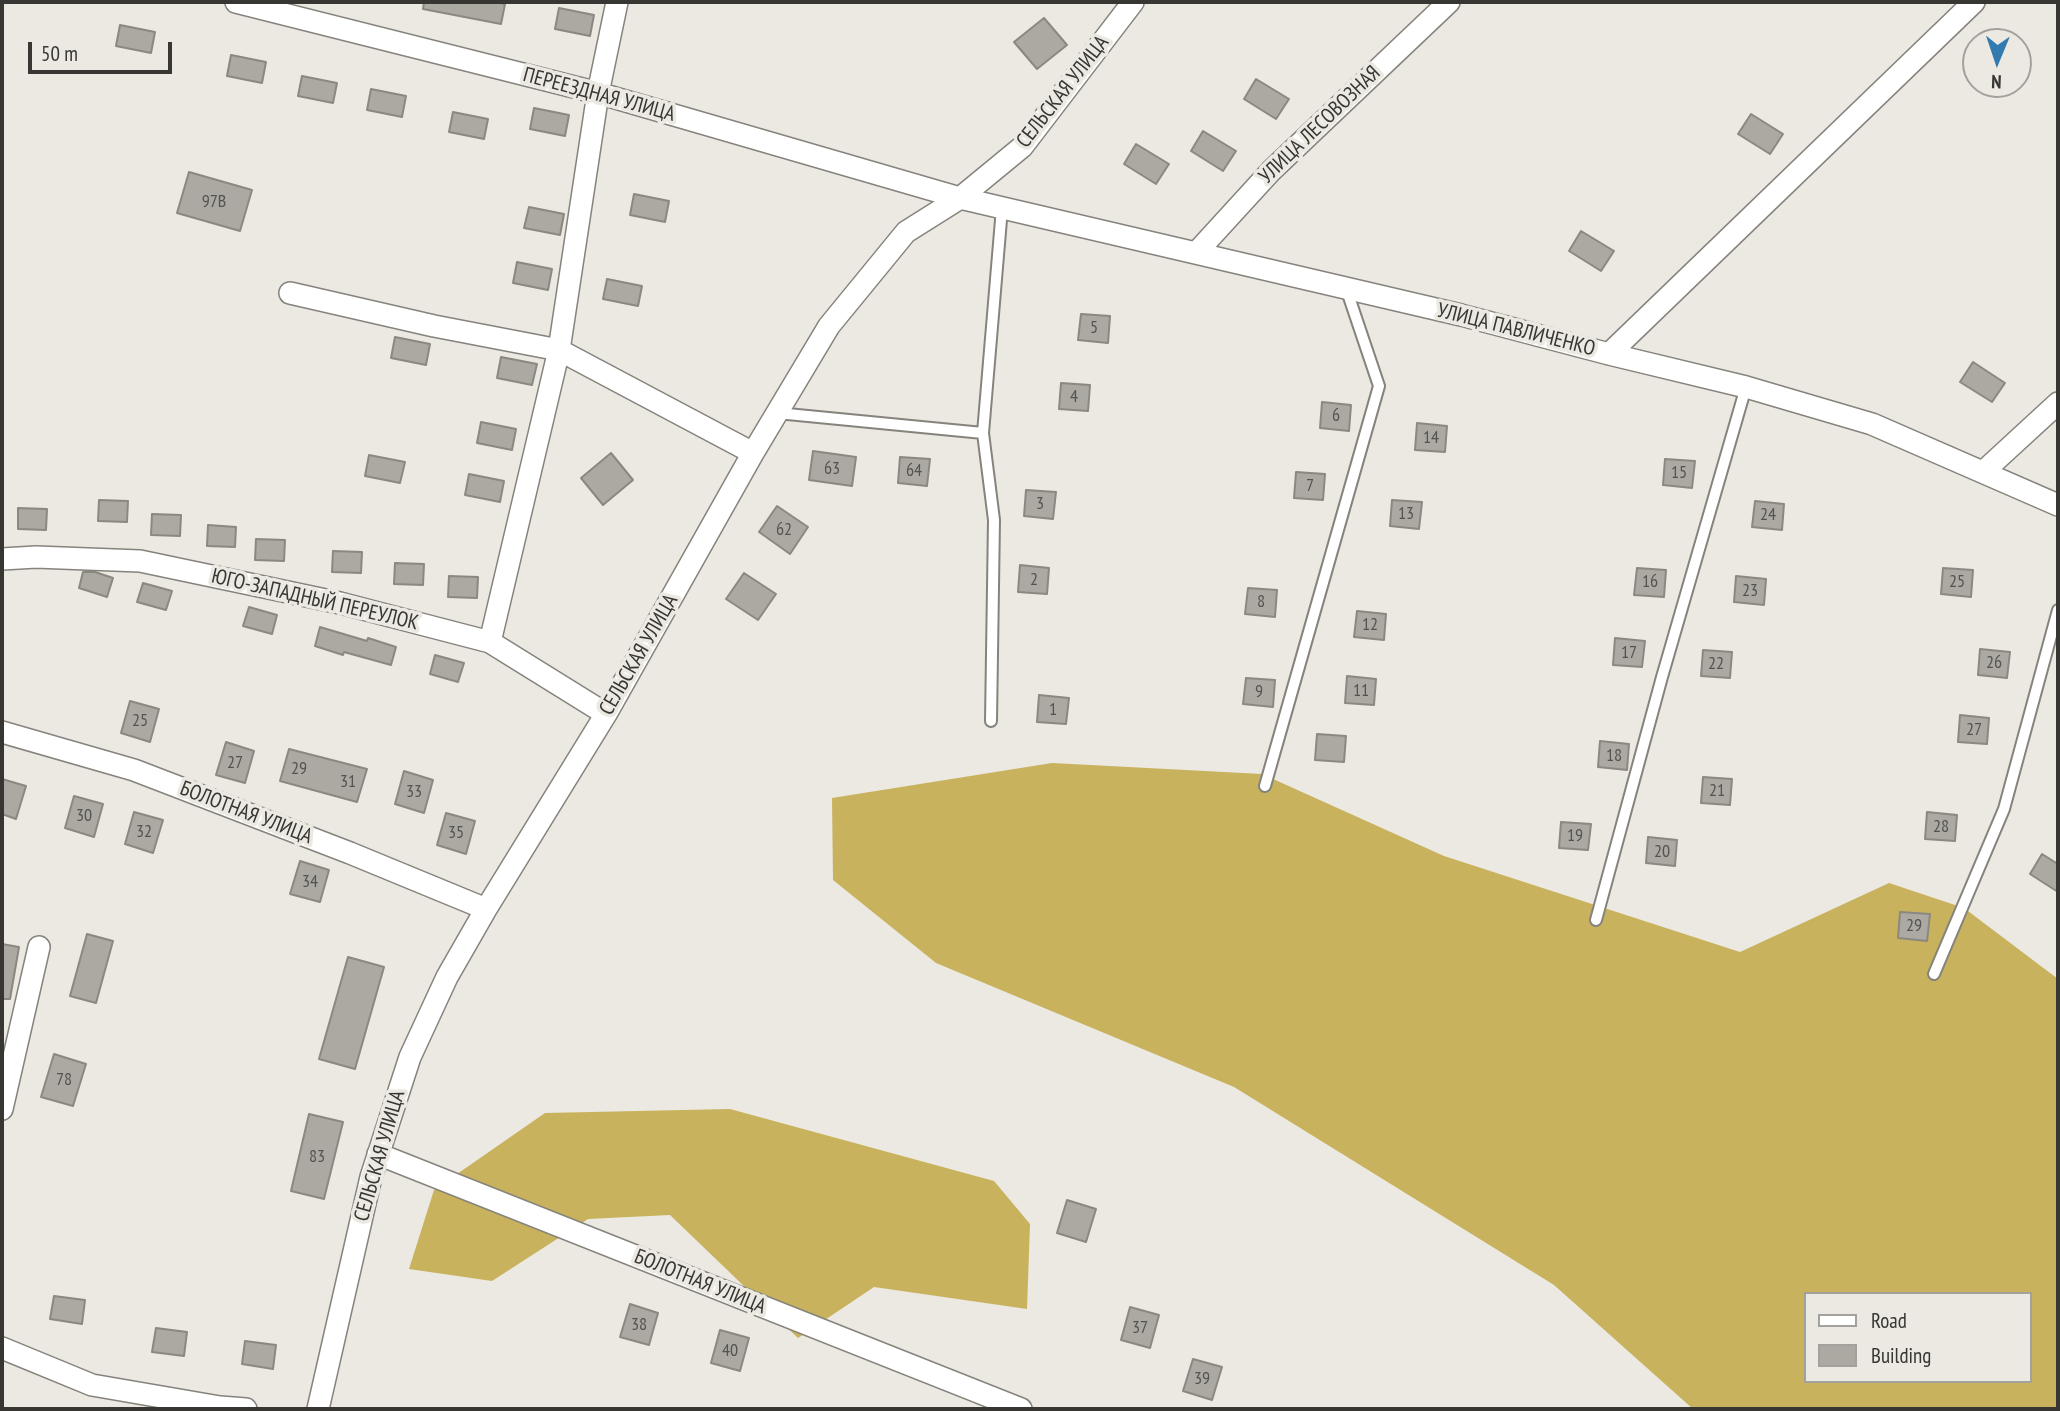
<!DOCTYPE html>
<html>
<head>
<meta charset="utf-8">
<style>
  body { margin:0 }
  #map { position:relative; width:2060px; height:1411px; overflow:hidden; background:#ebe9e1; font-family:"PT Sans Narrow",sans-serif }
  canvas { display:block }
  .frame { position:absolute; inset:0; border:4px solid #373633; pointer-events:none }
  .legend { position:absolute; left:1804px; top:1292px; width:228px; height:91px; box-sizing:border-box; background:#ebe9e1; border:2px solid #a3a19b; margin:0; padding:9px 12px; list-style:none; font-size:21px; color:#373633 }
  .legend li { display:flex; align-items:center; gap:14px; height:35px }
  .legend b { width:35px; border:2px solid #a3a19b }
  .north { position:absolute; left:1962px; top:28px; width:70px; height:70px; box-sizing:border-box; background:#ebe9e1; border:2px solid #a3a19b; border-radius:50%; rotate:182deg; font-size:19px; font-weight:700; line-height:28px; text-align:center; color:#373633 }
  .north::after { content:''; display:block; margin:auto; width:24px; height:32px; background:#337aaf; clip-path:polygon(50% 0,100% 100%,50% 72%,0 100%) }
  .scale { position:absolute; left:28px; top:42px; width:144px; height:32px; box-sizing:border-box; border:4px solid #373633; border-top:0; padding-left:9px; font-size:21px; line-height:24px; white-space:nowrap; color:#373633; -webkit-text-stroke:5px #ebe9e1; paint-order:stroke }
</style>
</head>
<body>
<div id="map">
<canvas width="2060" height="1411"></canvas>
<div class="frame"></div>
<ul class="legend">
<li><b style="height:9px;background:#fff"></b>Road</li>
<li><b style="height:19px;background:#aba9a2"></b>Building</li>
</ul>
<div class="north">N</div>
<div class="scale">50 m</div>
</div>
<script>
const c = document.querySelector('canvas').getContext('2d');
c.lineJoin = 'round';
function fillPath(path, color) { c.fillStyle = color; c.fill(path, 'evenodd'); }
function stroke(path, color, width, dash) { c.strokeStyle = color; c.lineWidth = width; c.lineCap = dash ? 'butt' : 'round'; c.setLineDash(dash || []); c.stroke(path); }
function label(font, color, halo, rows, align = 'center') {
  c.font = font + ' "PT Sans Narrow",sans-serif'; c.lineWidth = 7; c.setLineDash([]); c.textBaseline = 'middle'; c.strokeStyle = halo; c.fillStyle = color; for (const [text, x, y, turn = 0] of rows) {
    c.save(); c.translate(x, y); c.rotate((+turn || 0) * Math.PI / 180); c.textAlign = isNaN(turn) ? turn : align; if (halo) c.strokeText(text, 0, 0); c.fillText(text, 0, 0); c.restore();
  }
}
fillPath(new Path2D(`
  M1052,763L1262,774L1444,856L1740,952L1889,883L1964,908L2058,979V1409H1693L1554,1285L1234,1087L936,963L833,880L832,798ZM1806,1294H2030V1381H1806Z
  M730,1109L994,1181L1030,1224L1027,1309L874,1287L798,1338L670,1215L588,1219L492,1281L409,1269L434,1190L545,1113Z`), '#c9b25d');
const building = new Path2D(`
  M424,2H496L505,4L501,24L423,9Z
  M559,8L594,15L590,36L555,29Z
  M1044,18L1067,45L1037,69L1014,42Z
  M120,25L155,32L151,53L116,46Z
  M231,55L266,62L262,83L227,76Z
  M302,76L337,83L333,103L298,96Z
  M1256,79L1289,99L1276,119L1244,99Z
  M371,89L406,96L402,117L367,110Z
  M534,108L569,115L565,136L530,129Z
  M453,112L488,119L484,139L449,132Z
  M1751,114L1783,134L1770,154L1738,134Z
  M1203,131L1236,151L1223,171L1191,151Z
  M1136,144L1169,164L1156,184L1124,164Z
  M189,172L252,190L240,231L177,213Z
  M634,194L669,201L665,222L630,215Z
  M529,207L564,214L560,235L524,228Z
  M1581,231L1614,251L1601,271L1569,251Z
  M517,262L552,269L548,290L513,283Z
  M607,279L642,286L638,306L603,299Z
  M1081,314L1110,316L1108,343L1078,340Z
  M395,337L430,344L426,365L391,358Z
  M501,357L537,364L532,385L497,378Z
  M1973,362L2005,383L1992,402L1960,382Z
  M1061,383L1090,385L1088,411L1059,409Z
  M1322,402L1351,405L1349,431L1320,428Z
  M481,422L516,429L512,450L477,443Z
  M1417,423L1447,426L1445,452L1415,450Z
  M813,451L856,457L852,486L809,480Z
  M611,453L633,480L603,505L581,478Z
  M369,455L405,462L400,483L365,476Z
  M900,457L930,459L927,486L898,483Z
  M1665,459L1695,461L1692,488L1663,485Z
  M1296,472L1325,474L1323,500L1294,498Z
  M469,474L504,481L500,502L465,495Z
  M1026,490L1056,492L1053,519L1024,516Z
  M99,500L128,501L127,522L98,521Z
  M1392,500L1422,502L1419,529L1390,526Z
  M1755,501L1784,504L1782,530L1752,527Z
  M777,506L808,527L790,554L759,532Z
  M18,508L47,509L46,530L18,529Z
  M152,514L181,515L180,536L151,535Z
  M208,525L236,527L235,547L207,546Z
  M256,539L285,540L284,561L255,560Z
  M333,551L362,552L361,573L332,572Z
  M395,563L424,564L423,585L394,584Z
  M1020,565L1049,568L1047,594L1018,592Z
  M1637,568L1666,570L1664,597L1634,595Z
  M1943,568L1973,570L1971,597L1941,594Z
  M83,572H95L113,578L107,597L79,588Z
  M744,573L776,594L758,620L726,599Z
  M449,576L478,577L477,598L448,597Z
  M1736,576L1766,579L1764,605L1734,602Z
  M143,583L172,591L166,610L137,602Z
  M1248,588L1277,590L1275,617L1245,614Z
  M249,607L277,615L272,634L243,626Z
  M1357,611L1386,614L1384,640L1354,637Z
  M320,627L367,641L368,638L396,647L391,665L344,652L343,655L315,646Z
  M1615,638L1645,641L1642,667L1613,665Z
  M1980,649L2010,652L2007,678L1978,675Z
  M1703,650L1732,652L1730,678L1701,676Z
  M435,655L464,663L458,682L430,674Z
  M1347,676L1376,679L1374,705L1345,703Z
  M1246,678L1275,680L1273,707L1243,704Z
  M1039,695L1069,698L1066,724L1037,722Z
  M130,701L159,709L150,742L121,733Z
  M1960,715L1989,718L1987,744L1958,742Z
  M1317,734L1346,736L1344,762L1315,760Z
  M1600,741L1629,744L1627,770L1598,767Z
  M226,742L254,751L245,783L216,775Z
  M289,749L367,769L357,802L280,781Z
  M404,771L433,780L424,813L395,804Z
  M1703,777L1732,779L1730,805L1701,803Z
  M2,779L26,786L16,819L2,814Z
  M74,796L103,804L94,837L65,828Z
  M134,812L163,820L153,853L125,844Z
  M1927,812L1957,815L1955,841L1925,839Z
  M446,813L475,821L466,854L437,845Z
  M1561,822L1591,824L1588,850L1559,848Z
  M1648,837L1677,840L1675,866L1646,863Z
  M2042,854L2058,864V892L2030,874Z
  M300,861L329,870L320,902L290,894Z
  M1900,912L1930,914L1927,941L1898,938Z
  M87,934L113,941L96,1003L70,996Z
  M2,944L19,947L10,999H2Z
  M348,957L384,967L355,1069L319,1059Z
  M54,1054L86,1064L73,1106L41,1097Z
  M309,1114L343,1122L324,1199L291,1191Z
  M1067,1200L1096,1209L1086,1242L1057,1233Z
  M54,1296L85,1300L82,1324L50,1319Z
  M630,1304L658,1313L649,1345L620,1337Z
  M1130,1307L1159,1315L1150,1348L1121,1340Z
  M156,1328L187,1332L184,1356L152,1352Z
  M720,1330L749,1338L740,1371L711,1363Z
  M245,1341L276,1345L273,1369L242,1364Z
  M1193,1359L1222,1367L1212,1400L1183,1391Z`);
fillPath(building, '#aba9a2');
stroke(building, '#8a8881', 2);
const lane = new Path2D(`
  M777,413L983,433L1002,208
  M983,433L994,520L991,721
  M1265,786L1379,386L1346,288
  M1596,920L1662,677L1746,387
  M1934,974L2004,809L2058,610`);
const street = new Path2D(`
  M236,2L598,93L960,198L1461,315L1609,354L1746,387L1872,424L2058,505
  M1196,253L1271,171L1449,2
  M290,293L434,326L559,350L753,453
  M1609,354L1974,2
  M1983,472L2058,403
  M2,559L36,557L140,561L340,603L490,642L606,714
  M490,642L559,350L598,93L617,2
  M2,732L134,770L350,853L486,909
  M2,1109L39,947
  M378,1154L1021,1409
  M2,1348L92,1385L220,1407L246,1409
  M318,1409L371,1177L410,1057L447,977L486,909L606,714L753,453L829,326L906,232L960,198L1022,147L1133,2`);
stroke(lane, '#85837c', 14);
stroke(street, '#85837c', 24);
stroke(lane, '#fff', 10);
stroke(street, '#fff', 21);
label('18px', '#54534f', null, [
  ["97В",214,202],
  ["5",1094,328],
  ["4",1074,397],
  ["6",1336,416],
  ["14",1431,438],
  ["63",832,469],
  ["64",914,471],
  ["15",1679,473],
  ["7",1310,486],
  ["3",1040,504],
  ["13",1406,514],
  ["24",1768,515],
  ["62",784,530],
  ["2",1034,580],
  ["16",1650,582],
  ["25",1957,582],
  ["23",1750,591],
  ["8",1261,602],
  ["12",1370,625],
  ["17",1629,653],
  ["26",1994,663],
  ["22",1716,664],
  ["11",1361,691],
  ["9",1259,692],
  ["1",1053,710],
  ["25",140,721],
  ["27",1974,730],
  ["18",1614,756],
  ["27",235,763],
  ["29",299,769],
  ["31",348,782],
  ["21",1717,791],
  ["33",414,792],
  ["30",84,816],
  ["28",1941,827],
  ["32",144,832],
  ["35",456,833],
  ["19",1575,836],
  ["20",1662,852],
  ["34",310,882],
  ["29",1914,926],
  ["78",64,1080],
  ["83",317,1157],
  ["38",639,1325],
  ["37",1140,1328],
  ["40",730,1351],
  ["39",1202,1379]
]);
label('21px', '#373633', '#ebe9e1', [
  ["СЕЛЬСКАЯ УЛИЦА",1063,92,-52],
  ["ПЕРЕЕЗДНАЯ УЛИЦА",599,95,15],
  ["УЛИЦА ЛЕСОВОЗНАЯ",1320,125,-44],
  ["УЛИЦА ПАВЛИЧЕНКО",1516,330,14],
  ["ЮГО-ЗАПАДНЫЙ ПЕРЕУЛОК",315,600,13],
  ["СЕЛЬСКАЯ УЛИЦА",639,655,-60],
  ["БОЛОТНАЯ УЛИЦА",246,813,21],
  ["СЕЛЬСКАЯ УЛИЦА",380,1156,-74],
  ["БОЛОТНАЯ УЛИЦА",700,1282,22]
]);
</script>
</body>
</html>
